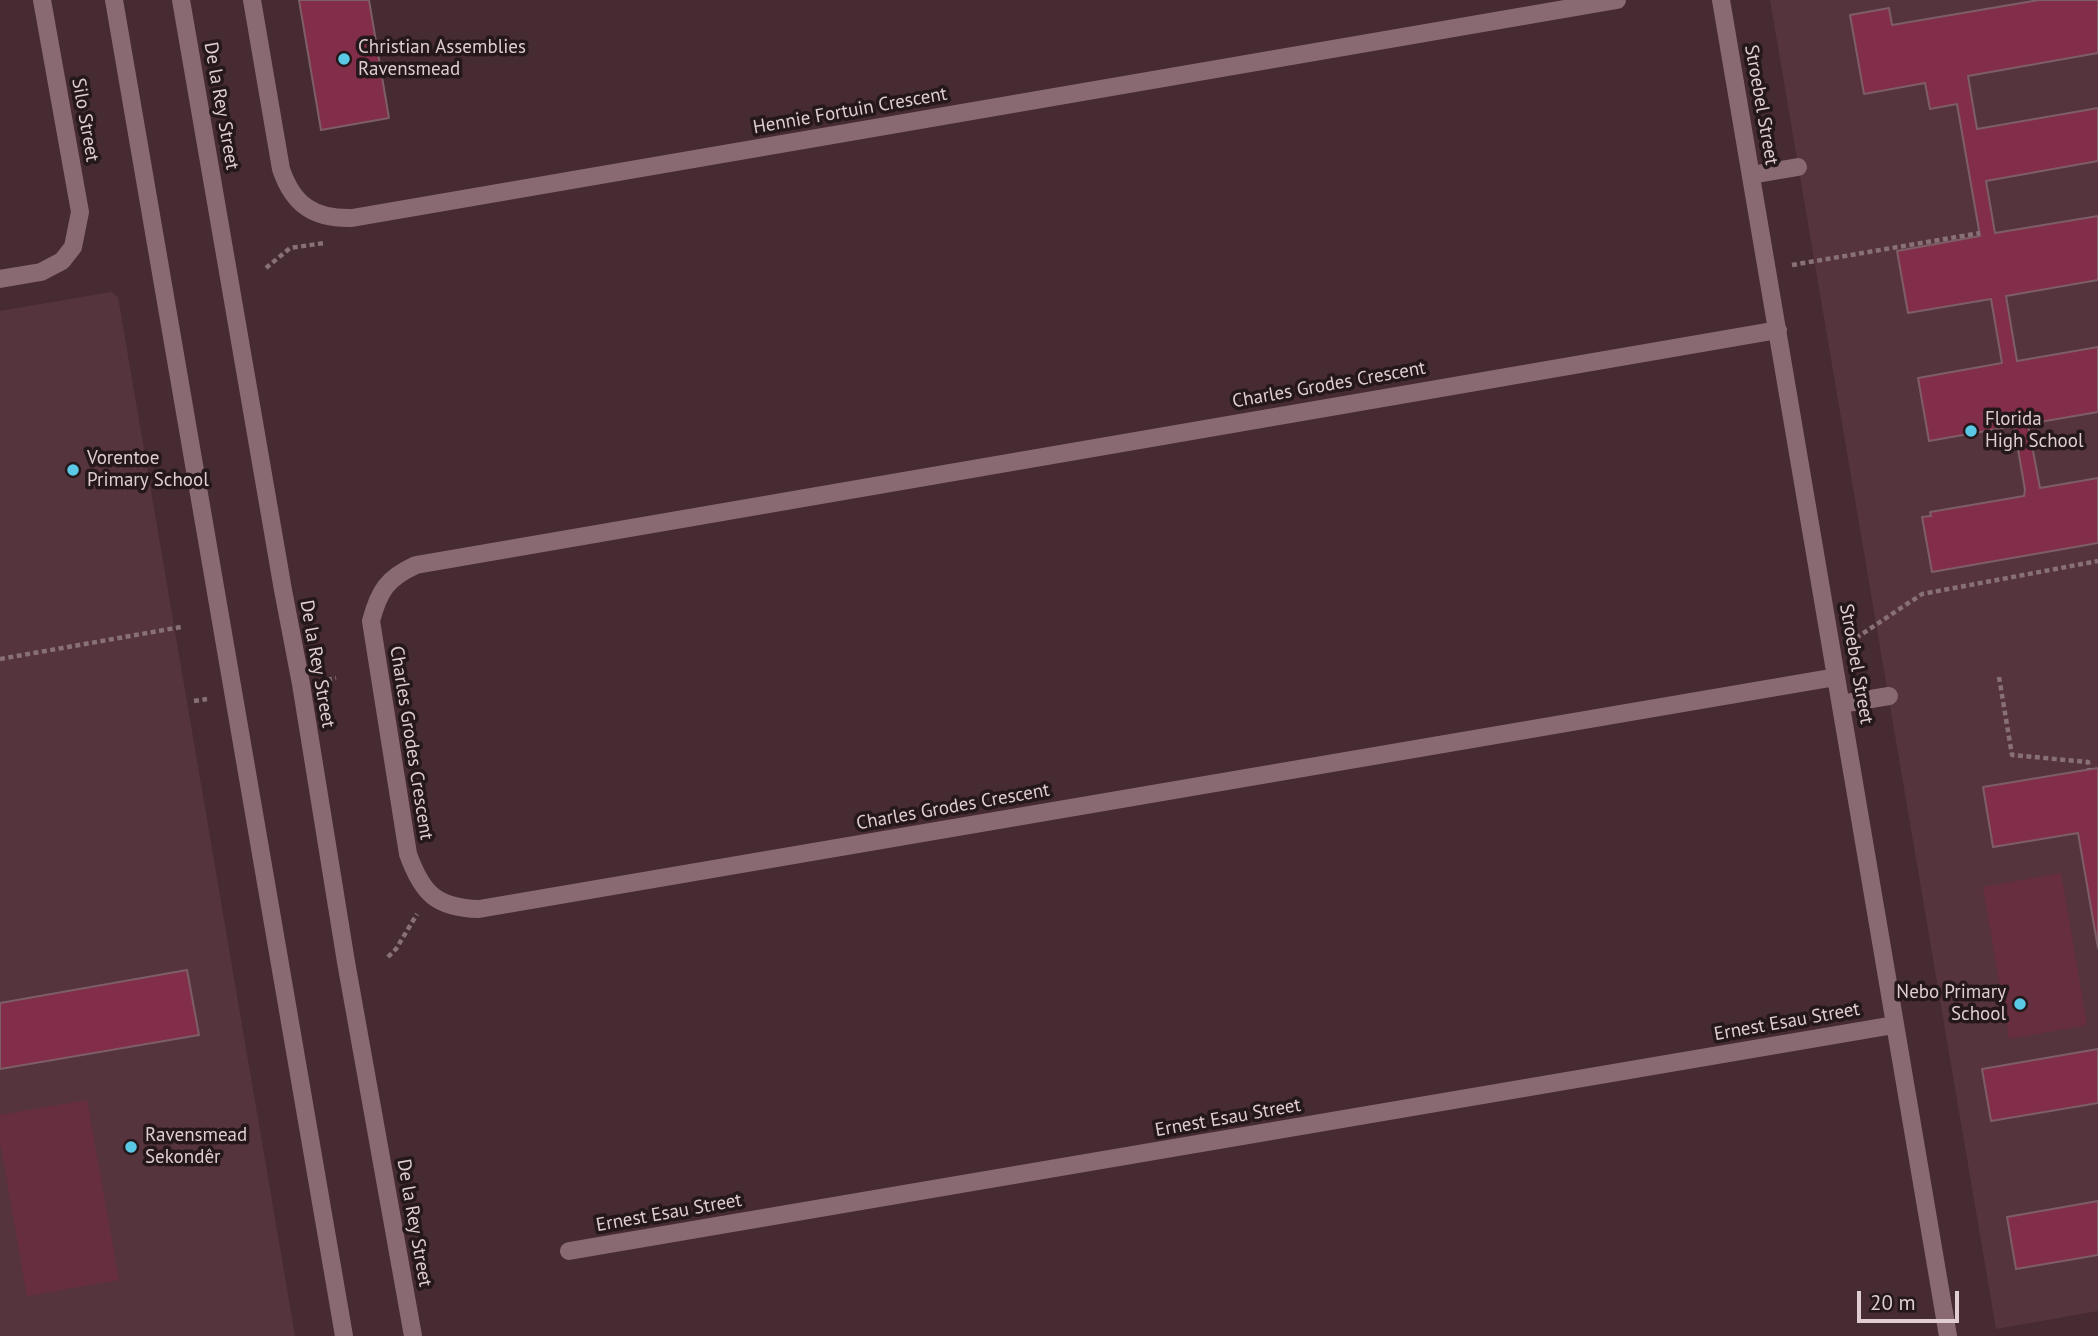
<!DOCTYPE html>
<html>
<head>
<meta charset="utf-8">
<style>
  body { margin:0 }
  #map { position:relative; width:2098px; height:1336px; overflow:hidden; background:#462b32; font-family:"PT Sans",sans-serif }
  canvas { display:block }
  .scale { position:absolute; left:1857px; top:1291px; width:102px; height:32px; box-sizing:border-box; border:4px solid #dfcdd1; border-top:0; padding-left:9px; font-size:21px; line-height:24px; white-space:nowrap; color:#dfcdd1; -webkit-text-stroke:5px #24181b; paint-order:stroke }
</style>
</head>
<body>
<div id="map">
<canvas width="2098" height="1336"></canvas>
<div class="scale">20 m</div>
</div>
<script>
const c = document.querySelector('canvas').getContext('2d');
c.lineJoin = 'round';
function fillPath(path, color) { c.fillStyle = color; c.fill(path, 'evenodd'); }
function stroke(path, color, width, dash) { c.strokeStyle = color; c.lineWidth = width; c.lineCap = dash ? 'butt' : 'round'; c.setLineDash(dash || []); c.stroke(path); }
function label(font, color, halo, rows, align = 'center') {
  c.font = font + ' "PT Sans",sans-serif'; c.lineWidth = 7; c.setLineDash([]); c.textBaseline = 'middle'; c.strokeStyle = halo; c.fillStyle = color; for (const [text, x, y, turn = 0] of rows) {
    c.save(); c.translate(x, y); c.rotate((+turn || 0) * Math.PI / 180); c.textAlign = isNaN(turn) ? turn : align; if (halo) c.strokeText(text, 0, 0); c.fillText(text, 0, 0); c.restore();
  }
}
fillPath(new Path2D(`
  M1770,0H2098V1311L1996,1329Z
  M111,292L118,297L295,1336H0V311Z`), '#56343d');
fillPath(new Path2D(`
  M2061,873L2087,1025L2009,1039L1983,887Z
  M87,1100L119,1280L27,1296L0,1141V1115Z`), '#672e40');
const building = new Path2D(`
  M299,0H369L389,118L321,130Z
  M2039,0H2098V53L1968,76L1977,129L2098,108V161L1986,181L1995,233L2098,216V280L2006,296L2017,361L2098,347V412L2028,424L2040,488L2098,478V543L1932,572L1922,517L1931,516L1930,512L2024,496L2025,490L2014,426L1929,441L1918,378L2002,363L1991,299L1908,313L1897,251L1980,236L1957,104L1930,109L1925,83L1864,94L1850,15L1889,8L1892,25Z
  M2098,768V948L2078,833L1993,847L1983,787Z
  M187,970L199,1035L0,1069V1003Z
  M2098,1049V1103L1991,1121L1982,1069Z
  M2098,1201V1255L2016,1269L2007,1217Z`);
fillPath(building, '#822e4b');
stroke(building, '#7d5e66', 2);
stroke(new Path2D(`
  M1792,265L1980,233
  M266,268L290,248L324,243
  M1856,638L1922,594L2098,561
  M0,659L181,627
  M1999,677L2012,755L2088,762L2089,769
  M327,680L336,678
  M194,701L207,699
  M388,957L396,949L417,914`), '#887176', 4.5, [5, 3.5]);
stroke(new Path2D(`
  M1751,175L1798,167
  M1841,704L1889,696`), '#896a72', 18);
stroke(new Path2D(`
  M252,0L281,169C293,205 314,219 352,218L1617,0
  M1721,0L1948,1336
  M0,279L41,272L62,261L73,247L80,212L42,0
  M1778,330L416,565C387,578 379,591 371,621L408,854C422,893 436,908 479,909L1836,677
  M569,1251L1894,1025`), '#896a72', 18);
stroke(new Path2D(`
  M114,0L344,1336
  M181,0L283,590L301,684L346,962L413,1336`), '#896a72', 18);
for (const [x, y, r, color] of [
  [344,59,7,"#5bc8e6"],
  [1971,431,7,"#5bc8e6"],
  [73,470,7,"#5bc8e6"],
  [2020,1004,7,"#5bc8e6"],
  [131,1147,7,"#5bc8e6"]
]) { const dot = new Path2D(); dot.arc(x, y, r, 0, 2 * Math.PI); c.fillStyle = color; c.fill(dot); stroke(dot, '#24181b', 2.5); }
label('19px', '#dfcdd1', '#24181b', [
  ["Christian Assemblies",358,48],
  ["Ravensmead",358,70],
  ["Florida",1985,420],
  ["High School",1985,442],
  ["Vorentoe",87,459],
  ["Primary School",87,481],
  ["Nebo Primary",2006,993,"right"],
  ["School",2006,1015,"right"],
  ["Ravensmead",145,1136],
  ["Sekondêr",145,1158]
], 'left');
label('19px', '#dfcdd1', '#24181b', [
  ["Stroebel Street",1761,105,80],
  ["De la Rey Street",221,106,80],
  ["Hennie Fortuin Crescent",850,111,-10],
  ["Silo Street",85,120,80],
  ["Charles Grodes Crescent",1329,385,-10],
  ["De la Rey Street",317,664,80],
  ["Stroebel Street",1856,664,80],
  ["Charles Grodes Crescent",411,743,81],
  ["Charles Grodes Crescent",953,807,-10],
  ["Ernest Esau Street",1787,1022,-10],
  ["Ernest Esau Street",1228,1118,-10],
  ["Ernest Esau Street",669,1213,-10],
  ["De la Rey Street",414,1223,80]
]);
</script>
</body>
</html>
